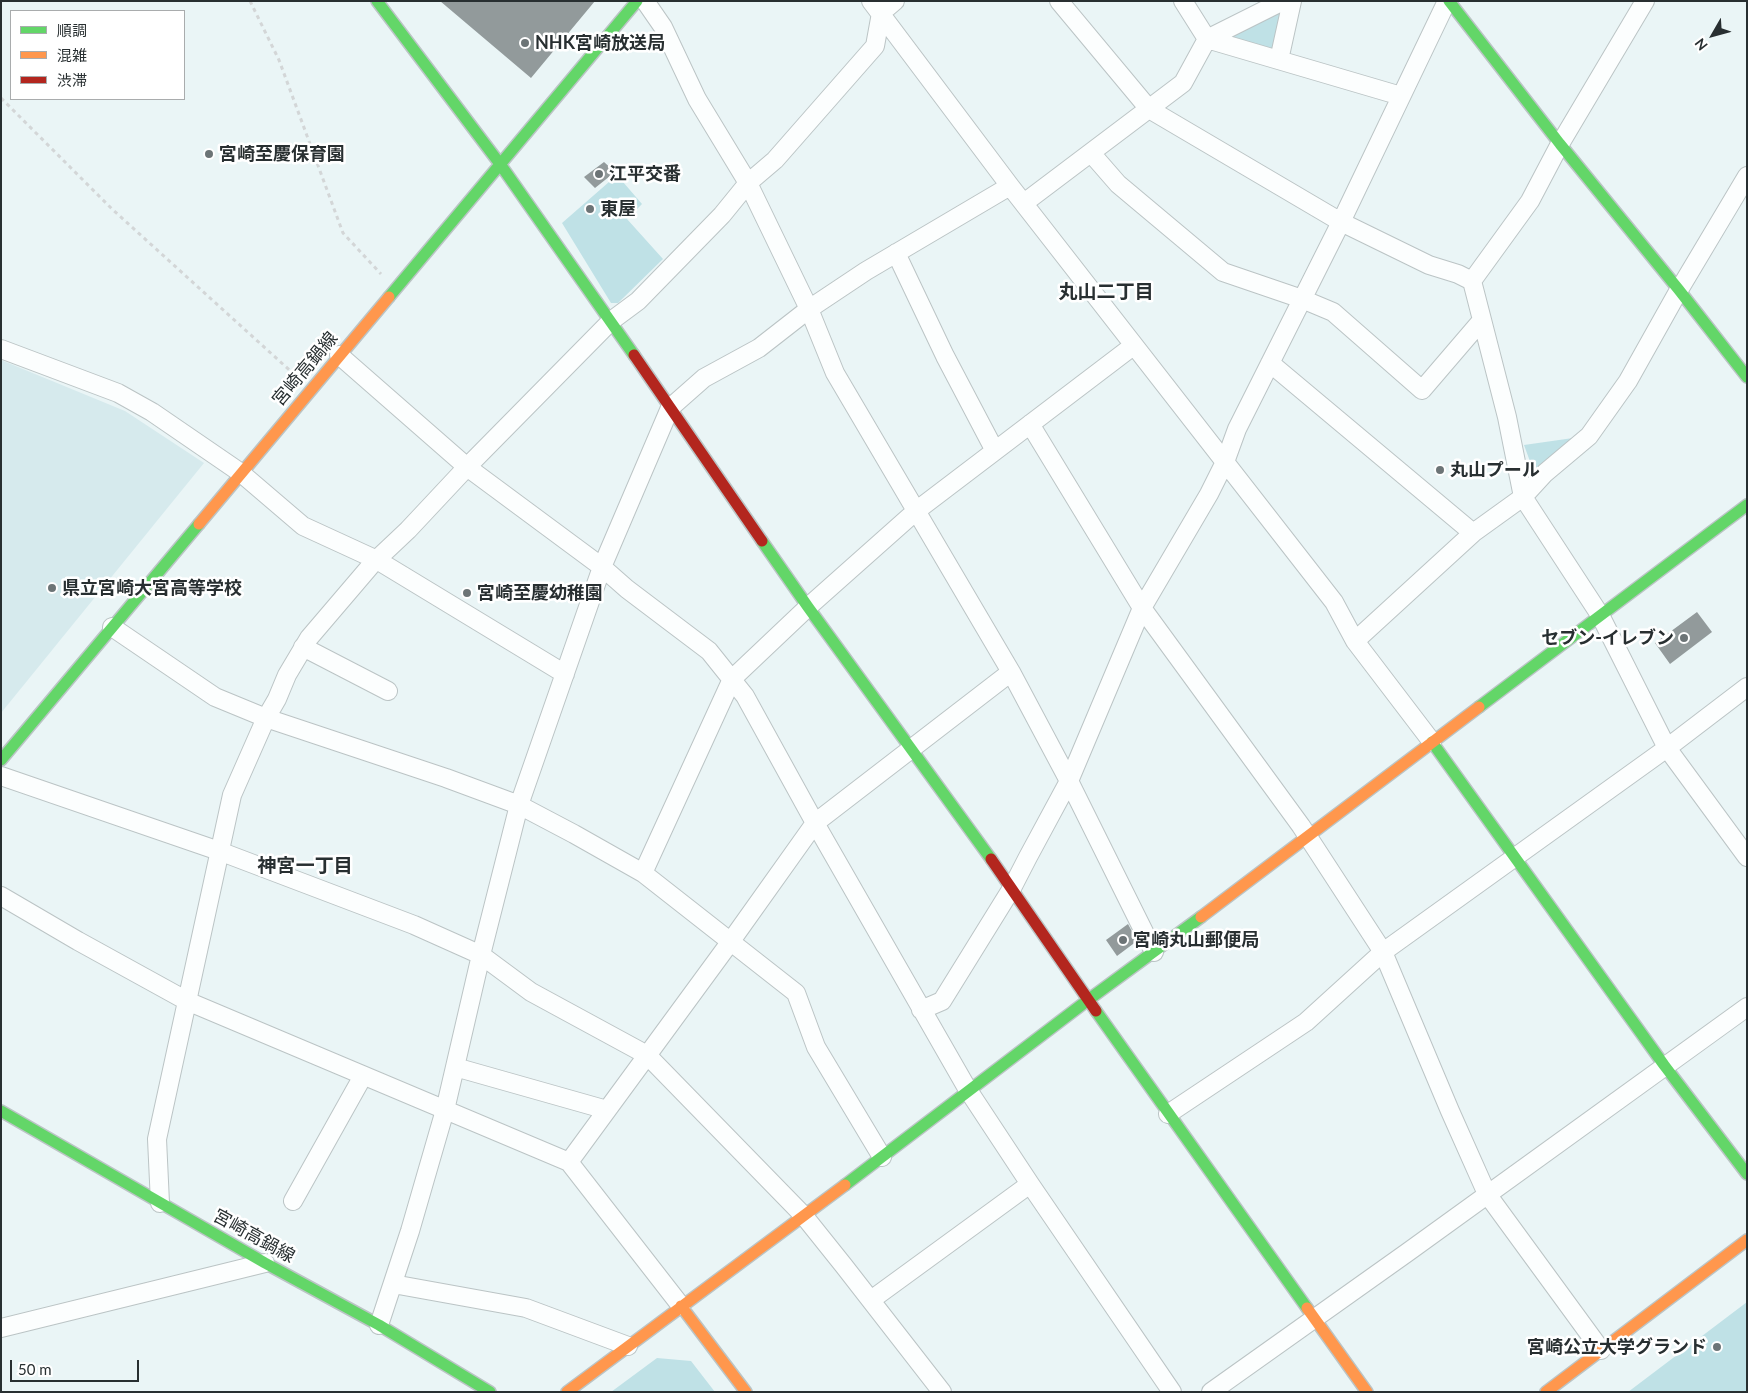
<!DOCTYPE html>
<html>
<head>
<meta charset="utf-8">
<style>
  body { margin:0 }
  #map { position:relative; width:1748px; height:1393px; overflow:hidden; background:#eaf5f6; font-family:Lato,"Noto Sans JP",sans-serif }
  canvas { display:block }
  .frame { position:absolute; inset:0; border:2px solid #282f31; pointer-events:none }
  .legend { position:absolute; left:10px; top:10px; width:175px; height:90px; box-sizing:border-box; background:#fff; border:1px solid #a9acad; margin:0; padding:6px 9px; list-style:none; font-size:15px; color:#282f31 }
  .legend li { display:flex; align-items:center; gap:10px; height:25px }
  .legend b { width:25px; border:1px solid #a9acad }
  .north { position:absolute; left:1688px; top:10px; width:50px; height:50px; -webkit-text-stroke:4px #fff; paint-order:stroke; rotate:232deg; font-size:14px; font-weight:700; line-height:20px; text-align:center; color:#282f31 }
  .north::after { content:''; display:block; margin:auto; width:18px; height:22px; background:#282f31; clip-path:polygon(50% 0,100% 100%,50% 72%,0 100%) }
  .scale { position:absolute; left:10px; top:1360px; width:129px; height:22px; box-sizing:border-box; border:2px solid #282f31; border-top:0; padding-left:6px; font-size:15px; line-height:18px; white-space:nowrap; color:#282f31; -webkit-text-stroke:4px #fff; paint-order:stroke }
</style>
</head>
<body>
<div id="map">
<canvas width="1748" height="1393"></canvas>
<div class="frame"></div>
<ul class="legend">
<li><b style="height:6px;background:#63d668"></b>順調</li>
<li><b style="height:6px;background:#ff974d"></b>混雑</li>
<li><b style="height:6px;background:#b3261e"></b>渋滞</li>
</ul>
<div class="north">N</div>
<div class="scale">50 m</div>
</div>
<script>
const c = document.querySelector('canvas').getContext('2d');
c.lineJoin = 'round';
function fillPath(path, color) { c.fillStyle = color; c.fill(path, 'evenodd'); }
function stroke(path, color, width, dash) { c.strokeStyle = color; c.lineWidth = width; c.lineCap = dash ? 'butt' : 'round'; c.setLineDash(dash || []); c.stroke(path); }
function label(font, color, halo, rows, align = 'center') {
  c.font = font + ' Lato,"Noto Sans JP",sans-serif'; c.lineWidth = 5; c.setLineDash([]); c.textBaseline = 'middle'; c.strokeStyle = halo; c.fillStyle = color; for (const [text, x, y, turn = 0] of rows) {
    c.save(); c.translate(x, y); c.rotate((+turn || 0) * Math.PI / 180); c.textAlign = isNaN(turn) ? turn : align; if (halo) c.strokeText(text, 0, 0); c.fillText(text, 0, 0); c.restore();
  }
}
fillPath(new Path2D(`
  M1,360L125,411L204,463L1,713Z`), '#d6eaed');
fillPath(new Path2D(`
  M1286,6L1274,53L1222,38Z
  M617,175L642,204L627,219L663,259L618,303H611L562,223Z
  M1580,437L1535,475L1524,445Z
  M1747,1302V1392H1628Z
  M657,1358L691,1361L715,1392H611Z`), '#bfe1e6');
fillPath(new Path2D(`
  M440,1H595L531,78Z
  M604,162L615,172L595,188L584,177Z
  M1697,612L1712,632L1670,664L1655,643Z
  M1128,924L1137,941L1117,956L1106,940Z`), '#929a9b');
const street = new Path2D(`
  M645,1L663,27L697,99L748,183L809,309L835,373L1011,672L1069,781L1154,952
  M871,1L1010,186L1334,602L1355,641L1432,742
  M1059,1L1149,109L1341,222L1429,265L1458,274L1472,281L1507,417L1523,497L1600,615L1667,748L1747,857
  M1183,1L1207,39L1401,96
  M1279,60L1292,1
  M1091,153L1118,184L1223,272L1302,299L1333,312L1422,390L1482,320
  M1024,203L1183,83L1207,39L1283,1
  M896,253L945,356L995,451
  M1472,281L1530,201L1560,144L1645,1
  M1,349L118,393L152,412L241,473L303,526L377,560L565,674
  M339,355L467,467L602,567L627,589L709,651L745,696L815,823L968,1090L1030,1184L1172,1392
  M1270,363L1473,533
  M1030,424L1142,608L1301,826L1383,952L1450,1111L1487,1194L1601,1350
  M112,627L215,697L266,718L446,778L519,805L574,834L643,873L796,993L816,1047L882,1157
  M1355,641L1473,533L1523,497L1545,473L1589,436L1628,381L1679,290L1747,176
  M303,647L388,691
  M1,776L219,851L414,925L481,955L531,992L647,1055L804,1216L844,1266L942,1392
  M643,873L732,679L808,607L916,511L1133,346
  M1,896L78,941L187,1001L569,1162L681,1306
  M921,1010L942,1001L1012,888L1028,857L1069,781L1142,608L1209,494L1225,462L1237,429L1341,222L1447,1
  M455,1067L607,1110
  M1168,1114L1306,1022L1383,952L1667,748L1747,687
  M569,1162L731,941L815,823L1011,672
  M293,1201L363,1076
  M160,1203L157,1139L232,795L266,718L277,699L287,675L309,638L373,563L408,530L467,467L611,321L638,301L722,215L748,183L775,160L875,46L881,13L895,1
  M393,1284L526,1308L628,1346
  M871,1300L1030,1184
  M379,1325L410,1231L445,1110L481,955L519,805L602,567L670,408L704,378L759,348L809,309L866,271L1010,186
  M1,1328L265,1263
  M1211,1392L1408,1252L1747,1007`);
const fast = new Path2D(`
  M377,1L500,164L634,355
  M1449,1L1560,144L1679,290L1747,377
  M389,297L637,1
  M762,541L808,607L991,859
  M1479,707L1747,505
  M1432,742L1664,1065L1747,1174
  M1,760L199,524
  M1096,1011L1307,1308
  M1,1111L265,1263L379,1325L490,1392
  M845,1185L1088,1000L1201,917`);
const slow = new Path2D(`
  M199,524L389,297
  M1201,917L1479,707
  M681,1306L746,1392
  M1307,1308L1367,1392
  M567,1392L845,1185
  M1546,1392L1747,1240`);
const jam = new Path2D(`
  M634,355L762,541
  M991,859L1096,1011`);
stroke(street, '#bbc4c5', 20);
stroke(fast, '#bbc4c5', 14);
stroke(slow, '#bbc4c5', 14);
stroke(jam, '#bbc4c5', 14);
stroke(new Path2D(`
  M250,1L279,60L343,233L381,274
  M1,98L112,209L296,376`), '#d3d6d7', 3, [4, 4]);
stroke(street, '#fcfefe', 18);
stroke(fast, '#63d668', 11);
stroke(slow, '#ff974d', 11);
stroke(jam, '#b3261e', 11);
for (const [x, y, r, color] of [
  [525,43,5,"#6c7476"],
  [209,154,5,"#6c7476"],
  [599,174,5,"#6c7476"],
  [590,209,5,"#6c7476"],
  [1440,470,5,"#6c7476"],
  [52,588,5,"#6c7476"],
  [467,593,5,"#6c7476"],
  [1684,638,5,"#6c7476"],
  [1123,940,5,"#6c7476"],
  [1717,1347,5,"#6c7476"]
]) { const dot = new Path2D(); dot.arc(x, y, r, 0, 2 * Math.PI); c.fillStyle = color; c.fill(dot); stroke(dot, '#fff', 2); }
label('bold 18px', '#282f31', '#fff', [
  ["NHK宮崎放送局",535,43],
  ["宮崎至慶保育園",219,154],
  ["江平交番",609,174],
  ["東屋",600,209],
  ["丸山プール",1450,470],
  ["県立宮崎大宮高等学校",62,588],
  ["宮崎至慶幼稚園",477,593],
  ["セブン-イレブン",1674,638,"right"],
  ["宮崎丸山郵便局",1133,940],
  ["宮崎公立大学グランド",1707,1347,"right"]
], 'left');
label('18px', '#282f31', '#fff', [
  ["宮崎高鍋線",305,369,-50],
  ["宮崎高鍋線",254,1236,29]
]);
label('bold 19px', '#282f31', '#fff', [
  ["丸山二丁目",1106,292],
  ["神宮一丁目",305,866]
]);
</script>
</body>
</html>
